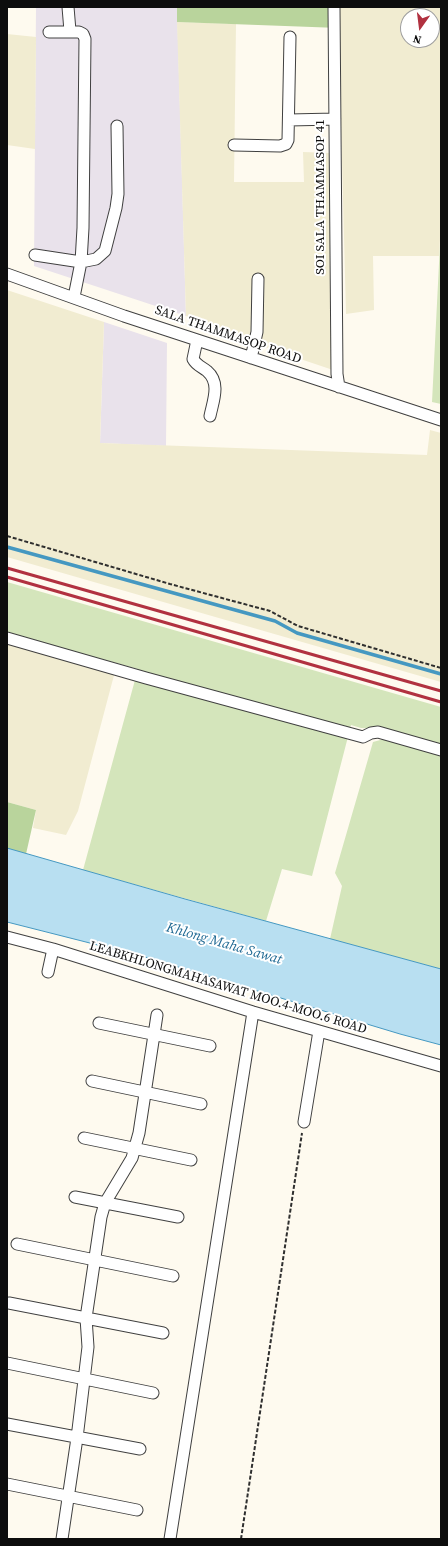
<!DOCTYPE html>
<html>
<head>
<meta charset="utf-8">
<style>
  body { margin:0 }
  #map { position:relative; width:448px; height:1546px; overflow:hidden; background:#fefaef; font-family:"Source Serif 4",serif }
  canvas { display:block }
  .frame { position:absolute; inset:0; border:8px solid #0d0d0d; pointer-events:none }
  .north { position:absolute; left:400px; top:8px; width:40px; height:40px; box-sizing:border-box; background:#fff; border:1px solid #9e9e9e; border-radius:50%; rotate:194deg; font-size:11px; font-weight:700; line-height:16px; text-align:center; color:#0d0d0d }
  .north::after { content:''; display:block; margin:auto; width:14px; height:18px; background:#b13140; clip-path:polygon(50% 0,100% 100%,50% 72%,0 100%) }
</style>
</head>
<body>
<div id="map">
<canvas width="448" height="1546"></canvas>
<div class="frame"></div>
<div class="north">N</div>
</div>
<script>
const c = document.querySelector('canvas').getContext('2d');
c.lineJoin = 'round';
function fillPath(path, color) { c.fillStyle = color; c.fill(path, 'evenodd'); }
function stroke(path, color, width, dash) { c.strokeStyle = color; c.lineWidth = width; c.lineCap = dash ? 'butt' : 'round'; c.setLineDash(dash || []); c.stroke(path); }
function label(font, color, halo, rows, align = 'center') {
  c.font = font + ' "Source Serif 4",serif'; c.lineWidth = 4; c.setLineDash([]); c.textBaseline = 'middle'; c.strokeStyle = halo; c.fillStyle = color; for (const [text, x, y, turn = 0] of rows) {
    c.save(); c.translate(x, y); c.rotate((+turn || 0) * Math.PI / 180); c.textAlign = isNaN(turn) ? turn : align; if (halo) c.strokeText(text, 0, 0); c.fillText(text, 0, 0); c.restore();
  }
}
fillPath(new Path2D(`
  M36,7H177L186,316L34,266Z
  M104,322L167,343L166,446L100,443Z`), '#e9e2eb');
fillPath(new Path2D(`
  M338,7H441V224L439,256H373L374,310L346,314ZM408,16H432V40H408Z
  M177,22L236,24L234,182H304L303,152L331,153L333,370L235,337L186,316Z
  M7,34L36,37L35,149L7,145Z
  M7,290L104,322L100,443L427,455L430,430L441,433V682L7,557Z
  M7,633L117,664L78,811L66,835L33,828L36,810L7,802Z`), '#f1ecd1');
fillPath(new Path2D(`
  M441,224V404L432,402Z
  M7,582L441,707V745L388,729L361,728L351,725L312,876L282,869L266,921L83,870L138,669L7,633Z
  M384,739L441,755V969L330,939L342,886L335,873L373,742Z`), '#d4e5bb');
fillPath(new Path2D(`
  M177,7H338L339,28L177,22Z
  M7,802L36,810L26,854L7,848Z`), '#b9d49c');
const water = new Path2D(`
  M7,848L185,899L441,969V1045L400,1034L145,957L7,922Z`);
fillPath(water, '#b8dff1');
stroke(water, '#4598c1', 1);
stroke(new Path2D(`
  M7,547L275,621L297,633L441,674`), '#4598c1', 3.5);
const minor = new Path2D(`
  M68,7L70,31
  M334,7L337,374L339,387
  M49,32H79L83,34L85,39L83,228L81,262L74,297
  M289,120L335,119
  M234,145L280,146L286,144L288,140L290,37
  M35,255L81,262L96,259L105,251L116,208L118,194L117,126
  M7,274L124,316L441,420
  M197,340L193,359C196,365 202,367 207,371C221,383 213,401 210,416
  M251,358L257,332L258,279
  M7,638L146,678L363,737L371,733L378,732L441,750
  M7,937L53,949L253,1012L441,1066
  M48,972L53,949
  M99,1023L210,1046
  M92,1081L201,1104
  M304,1122L319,1031
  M84,1138L191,1160
  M75,1197L178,1217
  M17,1244L173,1276
  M9,1303L163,1333
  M7,1363L153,1393
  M7,1424L140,1449
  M7,1484L137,1510
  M62,1539L77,1438L88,1347L86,1318L101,1217L105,1203L132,1158L139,1133L157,1015
  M170,1539L253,1012`);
stroke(minor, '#404040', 13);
stroke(new Path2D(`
  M7,536L170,584L270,611L298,626L441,668
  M241,1539L302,1133`), '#2f2f2f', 2, [4, 2]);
stroke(minor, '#fff', 11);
stroke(new Path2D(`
  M7,568L441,691
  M7,577L441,702`), '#b13140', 3);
label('13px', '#0d0d0d', '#fff', [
  ["SOI SALA THAMMASOP 41",321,197,-90],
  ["SALA THAMMASOP ROAD",228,335,19],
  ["LEABKHLONGMAHASAWAT MOO.4-MOO.6 ROAD",228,988,17]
]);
label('italic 14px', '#216a94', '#fff', [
  ["Khlong Maha Sawat",224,944,16]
]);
</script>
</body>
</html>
